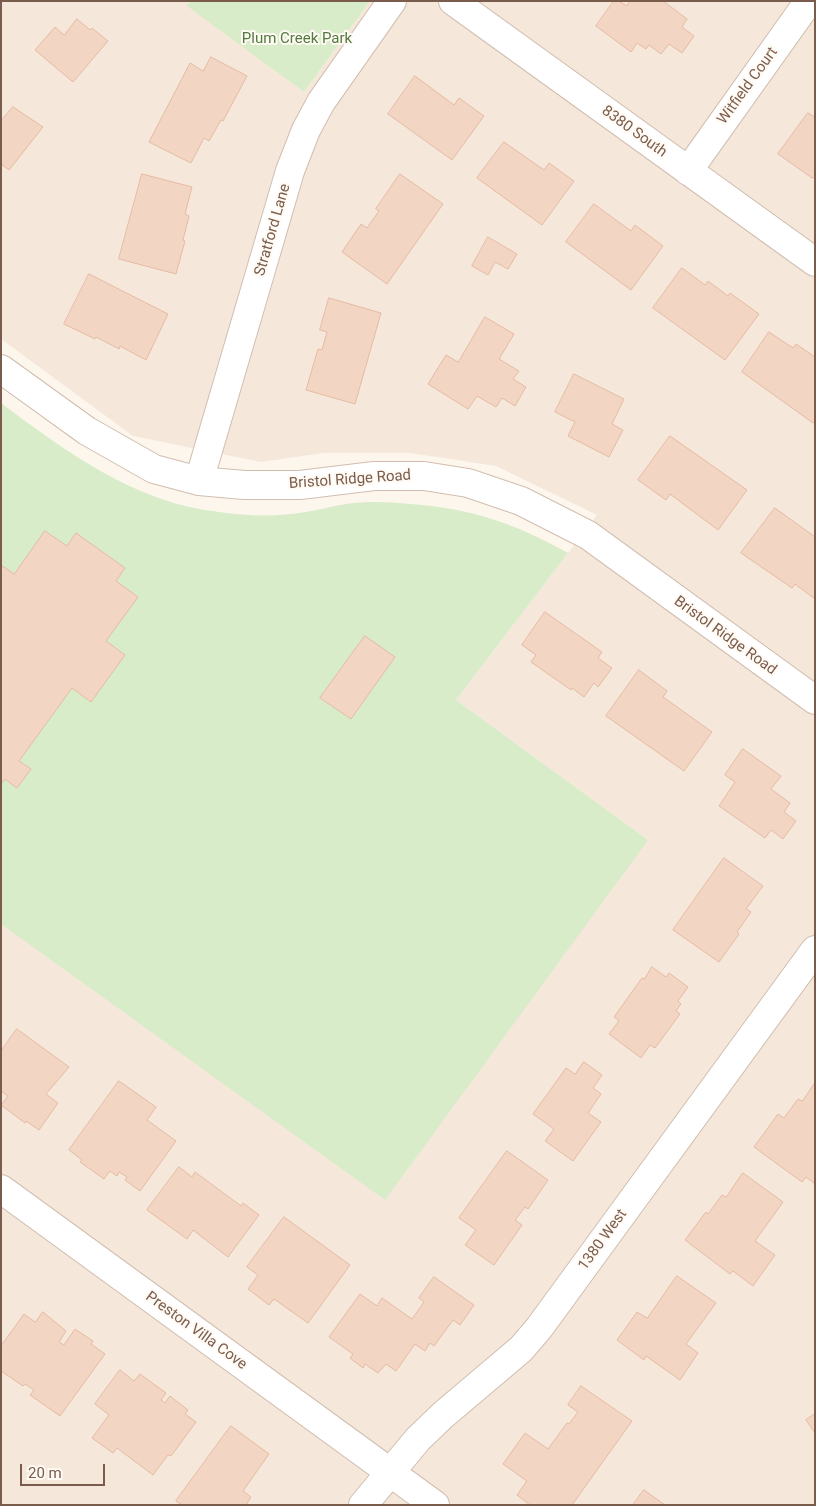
<!DOCTYPE html>
<html>
<head>
<meta charset="utf-8">
<style>
  body { margin:0 }
  #map { position:relative; width:816px; height:1506px; overflow:hidden; background:#fdf6ec; font-family:Roboto,sans-serif }
  canvas { display:block }
  .frame { position:absolute; inset:0; border:2px solid #7a5c4d; pointer-events:none }
  .scale { position:absolute; left:20px; top:1464px; width:85px; height:22px; box-sizing:border-box; border:2px solid #7a5c4d; border-top:0; padding-left:6px; font-size:15px; line-height:18px; white-space:nowrap; color:#7a5c4d; -webkit-text-stroke:4px #fffaf3; paint-order:stroke }
</style>
</head>
<body>
<div id="map">
<canvas width="816" height="1506"></canvas>
<div class="frame"></div>
<div class="scale">20 m</div>
</div>
<script>
const c = document.querySelector('canvas').getContext('2d');
c.lineJoin = 'round';
function fillPath(path, color) { c.fillStyle = color; c.fill(path, 'evenodd'); }
function stroke(path, color, width, dash) { c.strokeStyle = color; c.lineWidth = width; c.lineCap = dash ? 'butt' : 'round'; c.setLineDash(dash || []); c.stroke(path); }
function label(font, color, halo, rows, align = 'center') {
  c.font = font + ' Roboto,sans-serif'; c.lineWidth = 4; c.setLineDash([]); c.textBaseline = 'middle'; c.strokeStyle = halo; c.fillStyle = color; for (const [text, x, y, turn = 0] of rows) {
    c.save(); c.translate(x, y); c.rotate((+turn || 0) * Math.PI / 180); c.textAlign = isNaN(turn) ? turn : align; if (halo) c.strokeText(text, 0, 0); c.fillText(text, 0, 0); c.restore();
  }
}
fillPath(new Path2D(`
  M1,1H190L188,5L304,92L370,1H815V1505H1V914L648,840L456,700L597,515L496,466L410,453H323L261,462L133,436L1,339Z`), '#f5e8da');
fillPath(new Path2D(`
  M190,1H370L304,92L187,6Z
  M1,403C67,452 135,503 219,512C247,516 278,517 306,512C319,510 333,506 346,504C367,501 390,502 411,504C473,509 514,523 568,553L456,700L648,840L385,1200L1,924Z`), '#d8ecc9');
const building = new Path2D(`
  M614,1H619L627,6L630,1H663L687,19L682,27L694,36L682,53L669,44L661,54L649,45L646,49L637,43L631,52L596,26Z
  M77,19L90,30L92,28L108,41L73,82L35,50L55,27L64,35Z
  M211,57L247,76L223,121L221,120L209,141L204,138L191,163L149,142L190,63L203,71Z
  M415,76L454,105L459,98L484,116L452,160L388,114Z
  M13,107L43,127L9,170L1,164V121Z
  M808,113L815,117V177L812,178L778,154Z
  M504,142L544,170L549,163L574,181L542,225L477,178Z
  M142,174L192,187L185,214L189,216L183,240L185,241L176,274L119,259Z
  M400,174L443,204L387,284L342,252L361,224L367,228L379,211L376,209Z
  M594,204L631,231L635,225L663,246L631,290L566,242Z
  M488,237L517,254L508,269L495,262L488,275L472,266Z
  M682,268L705,285L708,281L728,296L730,293L759,314L725,360L653,308Z
  M89,274L168,314L146,360L120,346L119,349L96,337L95,339L64,324Z
  M329,298L381,313L355,404L306,390L318,349L322,350L327,332L320,330Z
  M485,317L514,334L499,359L519,371L513,379L526,387L515,406L502,398L496,407L477,396L468,409L428,384L446,355L458,362Z
  M769,332L793,348L796,344L815,357V421L813,423L742,372Z
  M574,374L624,399L612,424L623,430L609,457L568,436L575,422L555,412Z
  M670,436L747,490L718,530L670,494L666,500L638,480Z
  M775,508L815,537V599L795,584L792,588L741,553Z
  M45,531L67,546L76,533L125,568L116,581L138,597L106,641L125,655L91,702L72,688L19,761L31,769L17,788L5,779L1,784V565L14,574Z
  M545,612L602,652L598,658L612,668L598,687L594,683L584,697L572,688L571,690L531,662L536,655L522,645Z
  M365,636L395,657L351,719L320,698Z
  M639,670L667,691L663,697L712,732L684,771L606,716Z
  M743,749L781,776L771,789L790,803L784,812L796,821L783,839L771,830L765,838L719,806L735,782L725,775Z
  M724,858L763,886L746,909L751,912L737,932L739,934L719,962L673,930Z
  M652,967L666,977L669,973L688,987L678,1001L681,1004L676,1011L680,1014L655,1048L650,1045L641,1058L609,1034L619,1021L614,1017L642,978L644,979Z
  M17,1029L69,1067L46,1094L58,1103L39,1130L26,1121L25,1123L1,1105L8,1096L1,1091V1051Z
  M584,1062L602,1075L593,1088L601,1094L588,1113L601,1122L573,1161L545,1141L554,1129L533,1114L566,1068L575,1074Z
  M119,1081L156,1107L147,1120L176,1141L140,1191L125,1180L127,1177L119,1172L117,1176L110,1171L104,1179L80,1162L82,1160L69,1150Z
  M815,1083V1184L806,1177L802,1182L754,1147L778,1114L784,1118L798,1099L802,1101Z
  M507,1151L548,1180L528,1209L525,1207L515,1220L522,1225L494,1265L465,1245L476,1230L459,1218Z
  M179,1167L192,1177L195,1172L241,1206L243,1203L259,1215L228,1257L193,1230L187,1239L147,1210Z
  M743,1173L783,1202L755,1241L775,1255L753,1286L733,1271L730,1274L685,1240L706,1212L708,1214L722,1195L726,1197Z
  M284,1217L350,1265L308,1323L274,1299L269,1305L248,1289L258,1275L247,1267Z
  M677,1276L716,1303L686,1344L698,1353L680,1380L646,1356L644,1360L617,1340L637,1312L647,1318Z
  M434,1277L474,1305L460,1325L453,1320L434,1346L430,1343L425,1351L415,1344L396,1371L386,1364L378,1373L365,1364L363,1368L350,1358L353,1354L329,1337L360,1294L377,1306L382,1298L412,1319L424,1302L419,1298Z
  M43,1312L66,1331L59,1342L64,1345L75,1329L93,1341L91,1344L105,1354L60,1416L30,1395L34,1390L25,1384L23,1386L1,1371V1346L24,1314L35,1322Z
  M120,1370L134,1381L140,1374L166,1393L161,1400L165,1403L170,1396L188,1410L185,1414L196,1422L171,1456L168,1455L153,1475L117,1448L113,1453L92,1438L109,1415L95,1404Z
  M581,1386L632,1421L572,1505H530L517,1495L527,1481L503,1464L525,1433L548,1449L567,1423L569,1424L578,1412L568,1405Z
  M815,1414V1433L806,1420Z
  M231,1426L269,1454L243,1491L251,1497L246,1505H182L176,1501Z
  M644,1490L665,1505H633Z`);
fillPath(building, '#f3d5c3');
stroke(building, '#e6bba3', 1);
const minor = new Path2D(`
  M453,1L815,262
  M688,171L809,1
  M1,369L87,431L154,469L199,481L244,485H300L374,476H424L468,483L521,501L588,535L815,700
  M199,481L290,171L306,130L321,102L392,1
  M1,1189L435,1505
  M363,1505L418,1439L443,1415L521,1349L539,1328L815,950`);
stroke(minor, '#d1beb0', 30);
stroke(minor, '#fff', 28);
label('15px', '#537a41', '#fffaf3', [
  ["Plum Creek Park",297,39]
]);
label('15px', '#7a5c4d', '#fffaf3', [
  ["Witfield Court",748,86,-54],
  ["8380 South",634,132,36],
  ["Stratford Lane",273,230,-74],
  ["Bristol Ridge Road",350,480,-4],
  ["Bristol Ridge Road",725,636,36],
  ["1380 West",603,1240,-54],
  ["Preston Villa Cove",196,1331,36]
]);
</script>
</body>
</html>
